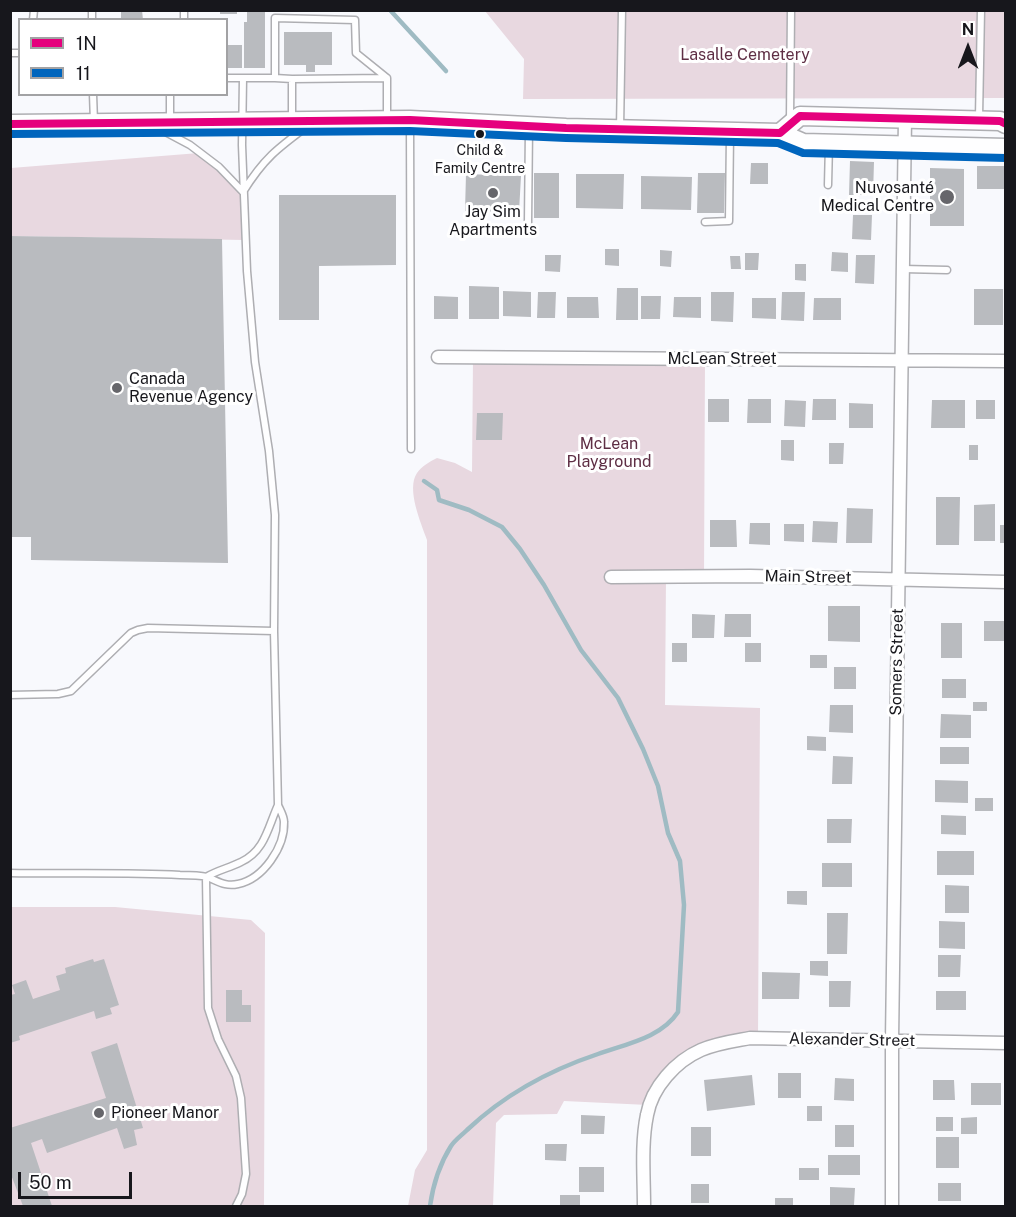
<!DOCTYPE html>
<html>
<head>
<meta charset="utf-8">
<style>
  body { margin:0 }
  #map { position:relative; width:1016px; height:1217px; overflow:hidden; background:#f8f9fd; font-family:"Public Sans",sans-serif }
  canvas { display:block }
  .frame { position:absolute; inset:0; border:12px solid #17171c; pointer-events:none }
  .legend { position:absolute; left:18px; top:18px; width:210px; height:78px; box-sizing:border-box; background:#fff; border:2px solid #a2a2a4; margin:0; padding:8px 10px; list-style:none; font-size:18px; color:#17171c }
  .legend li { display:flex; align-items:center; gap:12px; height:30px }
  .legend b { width:30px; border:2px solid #a2a2a4 }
  .north { position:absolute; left:938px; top:18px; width:60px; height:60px; -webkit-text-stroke:4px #fff; paint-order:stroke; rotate:0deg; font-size:16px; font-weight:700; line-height:24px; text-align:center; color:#17171c }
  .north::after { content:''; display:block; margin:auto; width:21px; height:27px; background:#17171c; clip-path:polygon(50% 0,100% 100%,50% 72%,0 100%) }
  .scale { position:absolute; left:18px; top:1172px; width:114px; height:27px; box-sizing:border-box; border:3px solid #17171c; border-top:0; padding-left:8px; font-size:18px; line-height:21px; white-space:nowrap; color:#17171c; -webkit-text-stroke:4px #fff; paint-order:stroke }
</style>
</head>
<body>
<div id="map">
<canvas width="1016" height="1217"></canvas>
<div class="frame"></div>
<ul class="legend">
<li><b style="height:8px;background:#e5007d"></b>1N</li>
<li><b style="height:8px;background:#0065bd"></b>11</li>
</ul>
<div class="north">N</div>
<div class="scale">50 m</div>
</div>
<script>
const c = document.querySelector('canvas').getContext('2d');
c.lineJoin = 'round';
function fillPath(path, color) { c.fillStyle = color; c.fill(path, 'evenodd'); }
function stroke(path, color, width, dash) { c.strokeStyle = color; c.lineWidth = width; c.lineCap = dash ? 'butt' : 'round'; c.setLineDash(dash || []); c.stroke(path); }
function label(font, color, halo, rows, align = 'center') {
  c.font = font + ' "Public Sans",sans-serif'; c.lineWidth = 6; c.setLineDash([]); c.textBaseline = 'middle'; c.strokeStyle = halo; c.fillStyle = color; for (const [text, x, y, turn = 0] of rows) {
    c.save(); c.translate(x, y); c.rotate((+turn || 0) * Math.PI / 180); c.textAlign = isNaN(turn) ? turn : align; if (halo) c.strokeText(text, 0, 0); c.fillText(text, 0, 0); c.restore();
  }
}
fillPath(new Path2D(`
  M485,11H1005V98L523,99L524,59Z
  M199,153L223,172L243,192L244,240L11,236V168Z
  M473,359L705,360L704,578H666L665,705L760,708L758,1036L699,1049L648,1105L564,1101L557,1114L504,1115L496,1123L493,1206H408L415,1170L427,1150V540C421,523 406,489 417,473C422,466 429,462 437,458L455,463L472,472Z
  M11,907H115L251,920L265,933L264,1206H11Z`), '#e8d8e0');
stroke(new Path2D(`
  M390,10L446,71
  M424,481L437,490L439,500L469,510L502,527L520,549L544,585L581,650L618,698L643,749L658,786L668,833L680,861L684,905L678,1012C661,1038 626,1044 598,1054C550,1070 504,1095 467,1130C462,1135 455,1140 451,1146C439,1165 433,1185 430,1206`), '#9fbbc3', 4.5);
fillPath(new Path2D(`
  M121,10H142L143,20H121Z
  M220,10H237V14H220Z
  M247,10H265V68H244V22H247Z
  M284,32H332V65H315V72H306V65H284Z
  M226,45H242V68H226Z
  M850,161L874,162L873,195H849Z
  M751,163H768V184H750Z
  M977,166H1006V189H977Z
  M930,168L964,169V226H930Z
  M534,173H559V218H534Z
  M698,173H725L724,213H697Z
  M466,174L521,176L519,212L465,211Z
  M576,174H624L623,209L576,208Z
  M641,176L692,177L691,210L641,209Z
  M279,195H396V265L319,266V320H279Z
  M822,200H842V211H822Z
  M853,215H872L871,240L852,239Z
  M10,236L222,239L228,563L31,560V537H10Z
  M605,249H619V266L605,265Z
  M660,250L672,251L671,267L660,266Z
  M832,252L848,253V272L831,271Z
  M745,253H759L758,270H745Z
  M545,255H561L560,272L545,271Z
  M856,255H875L874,284L855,283Z
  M730,256H740L741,269H731Z
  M795,264H806V281L795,280Z
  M469,286L499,287V319H469Z
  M617,288H638V320H616Z
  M974,289H1003V325H974Z
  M503,291L531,292V317L503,316Z
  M538,292H556L555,318H537Z
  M711,292H734L733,322L711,321Z
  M782,292H805L804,321L781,320Z
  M434,296L458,297V319H434Z
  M641,296H661L660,319H641Z
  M567,297H598L599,318H567Z
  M674,297H701V318L673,317Z
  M752,298H776V319L752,318Z
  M814,298H841V320H813Z
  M708,399H729V422H708Z
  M748,399H771V423H747Z
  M813,399H836V420H812Z
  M785,400L806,401L805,427L784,426Z
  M932,400H965V428H931Z
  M976,400H995V419H976Z
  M849,403L873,404V428H849Z
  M477,413H503L502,440H476Z
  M781,440H794V461L781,460Z
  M829,443H844L843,464H829Z
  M969,445H978V460H969Z
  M936,497H960L959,545H936Z
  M995,504V541H974V505Z
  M847,508L873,509L872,543H846Z
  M710,520H736L737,547H710Z
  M813,521L838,522L837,543L812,542Z
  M750,523H770V545L749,544Z
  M784,524H804V542L784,541Z
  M1000,525H1006V543H1000Z
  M828,606H860V642L828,641Z
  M692,614L715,615L714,638H692Z
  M725,614H751V637H724Z
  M984,621H1006V641H984Z
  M941,623H962V658H941Z
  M672,643H687V662H672Z
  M745,643H761V662H745Z
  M810,655H827V668H810Z
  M834,667H856V689H834Z
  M942,679H966V698H942Z
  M973,702H987V711H973Z
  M830,705H853V733L829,732Z
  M941,714L971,715V738H940Z
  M807,736L826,737V751L807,750Z
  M940,747H969V764H940Z
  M833,756L853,757L852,784H832Z
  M935,780L968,781V803L935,802Z
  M975,798H993V811H975Z
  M941,815L966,816V835L941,834Z
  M827,819H852L851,843H827Z
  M937,851H974V875H937Z
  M822,863H852V887H822Z
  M945,885L969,886V913H945Z
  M787,891H807V905L787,904Z
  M827,913H848L847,954H827Z
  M939,921L965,922V949L939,948Z
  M938,955H961L960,977H938Z
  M93,959L94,962L104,959L119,1005L110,1008L112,1014L96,1019L94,1011L19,1036L20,1040L10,1043V995L15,994L12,985L26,980L33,999L60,990L56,976L66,973L65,968Z
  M810,961H828V976L810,975Z
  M762,972L800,973L799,999H762Z
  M829,981H851L850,1007H829Z
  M226,990H242V1005H251V1022H226Z
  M936,991H966V1010H936Z
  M117,1043L143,1128L134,1130L137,1145L124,1149L117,1128L47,1153L42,1139L31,1143L52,1206H23L10,1172V1128L106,1098L91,1052Z
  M778,1073H801V1098H778Z
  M752,1075L755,1105L707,1111L704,1080Z
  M835,1078L854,1079V1101L834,1100Z
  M933,1080H954L955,1100H933Z
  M971,1083H1001V1105H971Z
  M807,1106H822V1121H807Z
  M581,1115L605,1116L604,1134H581Z
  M936,1117H953V1131H936Z
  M977,1117V1134H961V1118Z
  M835,1125H854V1147H835Z
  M691,1127H711V1156H691Z
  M936,1137H959V1168H936Z
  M545,1144H567L566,1161L545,1160Z
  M828,1155H860V1175H828Z
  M579,1167H604V1192H579Z
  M799,1168H819V1180H799Z
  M938,1183H961V1201H938Z
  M691,1184H709V1203H691Z
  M830,1187L855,1188L854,1205H830Z
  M560,1195H580V1206H560Z
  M775,1198H793V1206H775Z`), '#b9bbbf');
const lane = new Path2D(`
  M92,10V20
  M184,10V20
  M33,20L34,10
  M10,53H20
  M226,78H275
  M292,79L387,78
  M93,94L94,122
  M170,94V121
  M979,117L981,10
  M790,119L791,10
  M292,120V79L275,78V18L355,20L356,53L387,78V119
  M410,123L411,449
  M158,128L190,145L219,167L243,192
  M620,129L622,10
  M828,185L829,144
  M243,192C264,158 278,148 309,125
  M705,222L729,221L730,133
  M528,223L529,127
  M903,269L947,270
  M10,695L58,694L71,691L131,633L138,630L148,628L274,631
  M10,873C67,874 124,872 180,875C189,875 199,875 207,877C218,881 225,887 238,884C263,879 285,847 284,822C284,816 280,810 278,805L274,631L275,515L269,451L255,362L247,271L242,145L243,78
  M206,877L208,1008L218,1039L236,1076L241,1098L246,1174L242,1194L236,1206
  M206,877C218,870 229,868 241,862C265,851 268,827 278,805`);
const street = new Path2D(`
  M438,357L1006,361
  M611,577L750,576L1006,582
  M644,1206C644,1177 641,1144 647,1115C652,1087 676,1061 701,1050C717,1043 734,1041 750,1038L1006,1043
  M892,1206V1040L905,118`);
const secondary = new Path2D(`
  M10,124L410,120L566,128L780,133L803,143L1006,148
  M780,133L800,116L1000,121L1006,124`);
stroke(lane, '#aeaeb2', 9);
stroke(street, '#aeaeb2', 15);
stroke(secondary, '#aeaeb2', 21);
stroke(lane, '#fefeff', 6);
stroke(street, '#fefeff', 12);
stroke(secondary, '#fefeff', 18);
stroke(new Path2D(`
  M10,124L410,120L566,128L780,133L800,116L1000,121L1006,124`), '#e5007d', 8);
stroke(new Path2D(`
  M10,134L410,131L566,138L778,143L803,153L1006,158`), '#0065bd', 8);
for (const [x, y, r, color] of [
  [480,134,5,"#17171c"],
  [493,193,6,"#66666b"],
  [947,197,8,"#66666b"],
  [117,388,6,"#66666b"],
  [99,1113,6,"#66666b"]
]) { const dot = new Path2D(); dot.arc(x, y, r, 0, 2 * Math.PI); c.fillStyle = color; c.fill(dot); stroke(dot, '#fff', 2); }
label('14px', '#17171c', '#fff', [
  ["Child &",480,151],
  ["Family Centre",480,169]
]);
label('16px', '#5e2e44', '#fff', [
  ["Lasalle Cemetery",745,55],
  ["McLean",609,444],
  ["Playground",609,462]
]);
label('16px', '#17171c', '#fff', [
  ["Nuvosanté",934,188,"right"],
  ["Medical Centre",934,206,"right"],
  ["Jay Sim",493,212,"center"],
  ["Apartments",493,230,"center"],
  ["Canada",129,379],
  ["Revenue Agency",129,397],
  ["Pioneer Manor",111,1113]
], 'left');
label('16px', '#17171c', '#fff', [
  ["McLean Street",722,359],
  ["Main Street",808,577,1],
  ["Somers Street",897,662,-89],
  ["Alexander Street",852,1040,1]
]);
</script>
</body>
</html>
